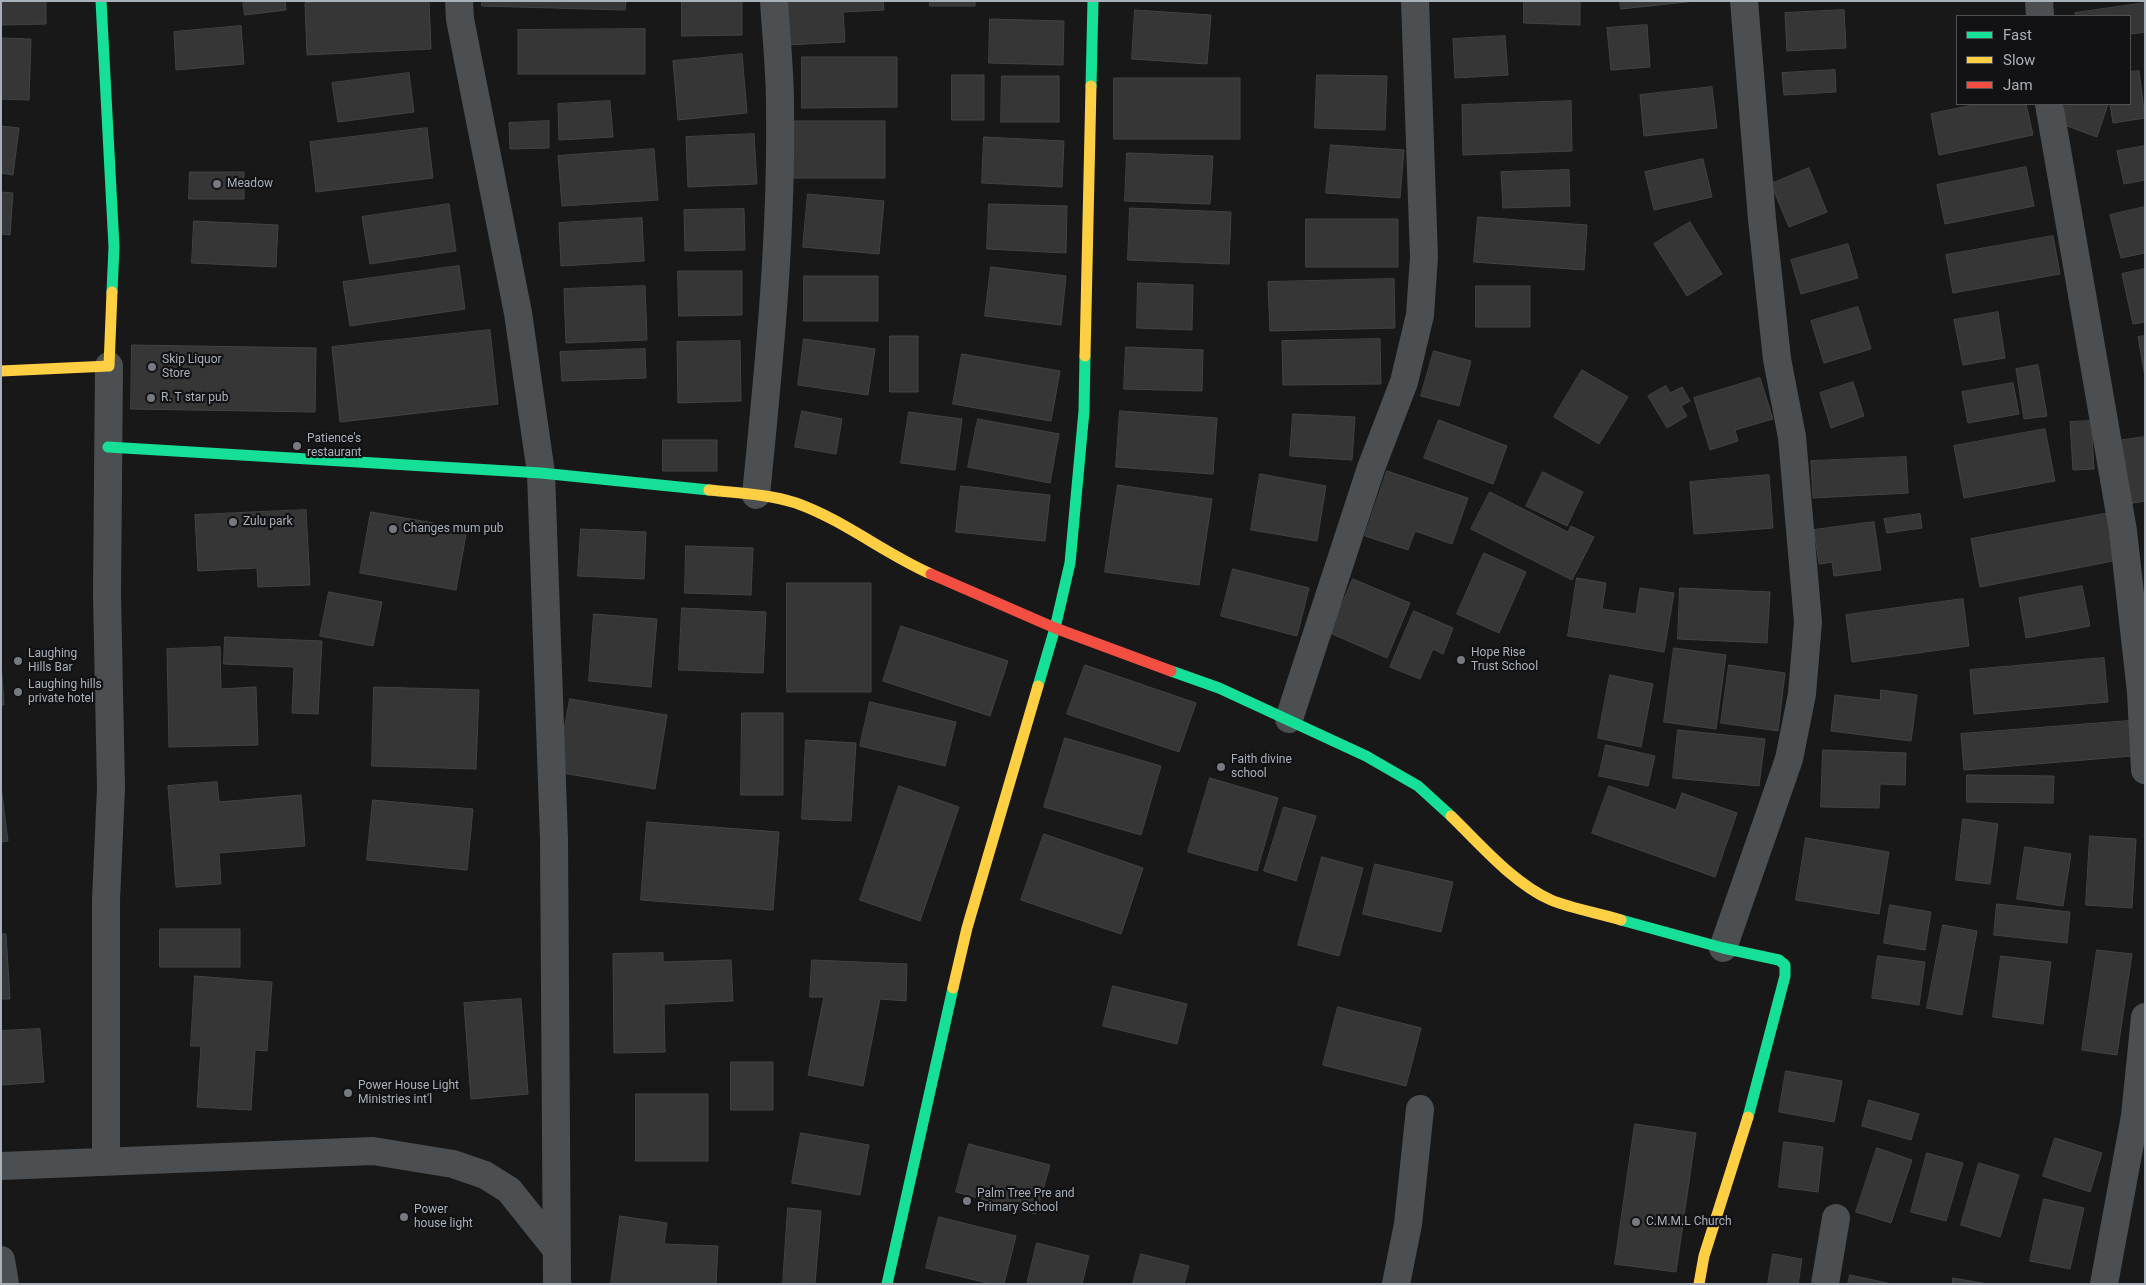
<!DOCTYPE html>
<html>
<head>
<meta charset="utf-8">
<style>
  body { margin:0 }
  #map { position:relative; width:2146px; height:1285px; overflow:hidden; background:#181818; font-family:Roboto,sans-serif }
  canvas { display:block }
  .frame { position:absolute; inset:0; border:2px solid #a8b1ba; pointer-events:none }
  .legend { position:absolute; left:1956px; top:15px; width:175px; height:90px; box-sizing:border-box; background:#121214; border:1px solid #4e5256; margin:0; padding:6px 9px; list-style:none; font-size:15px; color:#a8b1ba }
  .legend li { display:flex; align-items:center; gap:10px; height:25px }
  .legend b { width:25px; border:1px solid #4e5256 }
</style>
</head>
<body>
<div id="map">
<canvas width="2146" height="1285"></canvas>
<div class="frame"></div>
<ul class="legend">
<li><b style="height:6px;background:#16e098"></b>Fast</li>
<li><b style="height:6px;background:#ffcf43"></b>Slow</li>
<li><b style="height:6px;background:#f24e42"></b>Jam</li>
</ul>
</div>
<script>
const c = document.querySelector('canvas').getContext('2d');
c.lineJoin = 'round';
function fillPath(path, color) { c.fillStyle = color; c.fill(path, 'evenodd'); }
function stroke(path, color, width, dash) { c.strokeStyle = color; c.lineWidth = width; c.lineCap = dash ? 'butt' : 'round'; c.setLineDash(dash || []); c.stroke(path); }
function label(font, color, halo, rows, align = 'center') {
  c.font = font + ' Roboto,sans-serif'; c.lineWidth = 4.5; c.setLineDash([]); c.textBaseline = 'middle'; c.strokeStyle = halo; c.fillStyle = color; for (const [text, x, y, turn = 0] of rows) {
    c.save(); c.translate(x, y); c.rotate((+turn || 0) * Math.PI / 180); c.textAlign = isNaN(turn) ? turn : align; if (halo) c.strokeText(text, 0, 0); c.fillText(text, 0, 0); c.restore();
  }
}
const building = new Path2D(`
  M1,1H46V24L1,25Z
  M243,1H285L286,10L245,15Z
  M348,1H429L431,49L307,55L305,3Z
  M482,1H626L625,10L482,6Z
  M682,1H742V35L682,36Z
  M785,1H883L884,10L843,12L845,42L787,45Z
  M930,1H975V6H930Z
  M1524,1H1580V25L1524,23Z
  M1620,1H1696L1621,9Z
  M2145,3V32L2130,34V16H2076L2075,13Z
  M1135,10L1211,15L1207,64L1132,59Z
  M1844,10L1846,48L1787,51L1785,13Z
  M990,19L1064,21L1063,65L989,63Z
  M1647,25L1650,67L1611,70L1607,28Z
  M241,26L244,64L176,70L174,32Z
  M645,29V74H518V30Z
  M1505,36L1508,75L1455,78L1453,39Z
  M1,38L31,39L29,100L1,99Z
  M742,54L747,113L678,120L673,61Z
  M802,57H897V107L802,108Z
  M1835,70L1836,92L1784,95L1782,73Z
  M2139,71L2145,118L2113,123L2110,104H2130V72Z
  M409,73L414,112L338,122L332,83Z
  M952,75H984V120H952Z
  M1317,75L1387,76L1385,130L1315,128Z
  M1002,76H1059V122H1001Z
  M1114,78H1240V139H1114Z
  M1712,87L1717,128L1644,136L1640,95Z
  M610,101L613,137L559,140L558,104Z
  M1571,101L1572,151L1463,155L1462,105Z
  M1978,104H2026L2033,135L1939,155L1931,114Z
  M2066,104H2108L2097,137L2059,123Z
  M549,121V148L510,149L509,123Z
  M794,121H885V178H794Z
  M1,126L19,128L13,175L1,173Z
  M427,128L433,178L316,192L310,142Z
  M754,134L757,184L688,187L686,137Z
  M984,137L1064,141L1062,187L982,183Z
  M1331,145L1404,150L1400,198L1326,193Z
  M2145,146V180L2124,184L2117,151Z
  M654,149L658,200L562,206L558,156Z
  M1127,153L1213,156L1210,204L1125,201Z
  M1703,159L1712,197L1654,210L1645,172Z
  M2026,167L2034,206L1945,224L1937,185Z
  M1809,168L1827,212L1789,227L1771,184Z
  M1569,170L1570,206L1503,208L1501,172Z
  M190,172H244V199H189Z
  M1,192L13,193L10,235L1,234Z
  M808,194L884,201L879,254L803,247Z
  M449,204L456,251L370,264L362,217Z
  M989,204L1067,206L1066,253L987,249Z
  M2145,207V253L2121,258L2110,215Z
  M1130,208L1231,212L1229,264L1128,260Z
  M744,209L745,250L685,251L684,210Z
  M1478,217L1587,225L1584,270L1474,262Z
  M642,218L644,261L561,266L559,223Z
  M1306,219H1398V267H1306Z
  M194,221L278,225L276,267L192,263Z
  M1690,222L1722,274L1687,296L1654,244Z
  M2053,236L2060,274L1953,293L1946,255Z
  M1848,244L1858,278L1801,294L1791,260Z
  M459,266L465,309L350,326L343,282Z
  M991,267L1066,276L1061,325L985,316Z
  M2145,269V322L2133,324L2122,274Z
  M678,271H742V315L679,316Z
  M804,276H878V321H804Z
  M1394,279L1395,328L1270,331L1268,282Z
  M1138,283L1193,285L1192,330L1137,328Z
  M645,286L647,340L566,343L564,289Z
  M1476,286H1530V327H1476Z
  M1858,307L1871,349L1824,363L1811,321Z
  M1998,312L2005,358L1963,365L1954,320Z
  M490,330L498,404L340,422L332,347Z
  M890,336H918V392H890Z
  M2145,336V377L2138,337Z
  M804,339L875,349L868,395L798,385Z
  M1380,339L1381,384L1283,385L1282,341Z
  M740,341L741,401L678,403L677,342Z
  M132,345L316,348L315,412L131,409Z
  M1126,347L1203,350L1202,391L1124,389Z
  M645,349L646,378L562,381L560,352Z
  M1434,351L1471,361L1459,406L1421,396Z
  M962,354L1060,371L1051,421L953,404Z
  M2038,365L2047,416L2024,419L2016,369Z
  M1582,370L1628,397L1599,444L1554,417Z
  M1760,378L1773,419L1735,430L1738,441L1710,450L1694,398Z
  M1853,382L1864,416L1831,428L1820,393Z
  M2013,383L2019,414L1968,423L1962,392Z
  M1666,386L1670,393L1682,387L1690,401L1681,406L1687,416L1667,428L1648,396Z
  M802,411L842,419L836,454L795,447Z
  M1120,411L1217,418L1213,474L1116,467Z
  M909,412L962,419L955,470L901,463Z
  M1293,414L1355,417L1352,460L1290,456Z
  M978,419L1059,434L1050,483L968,467Z
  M1439,420L1507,446L1493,484L1424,458Z
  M2091,421L2094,469L2073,470L2070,422Z
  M2045,429L2055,481L1964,498L1954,446Z
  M2145,437V501L2128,504L2117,441Z
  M663,440H717V471H663Z
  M1906,457L1908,493L1813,498L1811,461Z
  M1387,471L1468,498L1452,544L1415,531L1408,550L1365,536Z
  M1543,472L1583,492L1567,526L1526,506Z
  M1260,474L1326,486L1317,541L1251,530Z
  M1769,475L1773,528L1694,534L1690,482Z
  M1118,485L1212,499L1199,585L1105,572Z
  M961,486L1050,495L1045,541L956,532Z
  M1490,492L1568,532L1571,526L1594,537L1572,580L1471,529Z
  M306,510L310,585L258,587L257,568L198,571L195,515Z
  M371,512L467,529L456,590L360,573Z
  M2109,513L2118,560L1980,587L1971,539Z
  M1920,514L1922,528L1887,533L1884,519Z
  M1874,522L1881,570L1834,576L1832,562L1819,564L1814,530Z
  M581,529L646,532L644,579L578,576Z
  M686,546L753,548L751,595L685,593Z
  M1484,553L1526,572L1499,633L1457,614Z
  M1233,569L1309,588L1297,636L1221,616Z
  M1577,578L1606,583L1602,609L1636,614L1640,588L1674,593L1664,652L1568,636Z
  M1353,579L1410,603L1387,658L1330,633Z
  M787,583H871V692H787Z
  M2082,586L2090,626L2026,638L2019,598Z
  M1680,588L1770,592L1767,643L1678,639Z
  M329,592L382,602L373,646L320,636Z
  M1963,599L1969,646L1852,662L1846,615Z
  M682,608L766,612L763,673L679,670Z
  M1414,611L1453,628L1443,654L1433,649L1420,679L1390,667Z
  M594,614L657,619L651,687L589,681Z
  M901,626L1008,661L990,716L883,681Z
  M225,637L322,641L318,714L292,713L294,667L224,664Z
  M220,647L221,689L256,687L258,745L169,747L167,649Z
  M1674,648L1726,655L1716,729L1664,722Z
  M2104,658L2108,702L1974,714L1970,670Z
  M1,663L4,705H1Z
  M1085,665L1196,703L1179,752L1067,714Z
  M1729,665L1785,673L1778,731L1721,723Z
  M1610,675L1653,684L1641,747L1598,738Z
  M374,687L479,690L476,769L372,766Z
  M1881,690L1917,695L1911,741L1831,731L1835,695L1880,700Z
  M570,699L667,715L655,789L557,772Z
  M870,702L956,722L945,766L860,746Z
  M742,713H783V795H741Z
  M2129,721L2132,756L1964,770L1961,734Z
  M1678,730L1765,739L1759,786L1673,778Z
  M1065,738L1161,766L1141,835L1044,807Z
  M806,740L856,743L851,821L802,819Z
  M1606,745L1655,756L1648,786L1599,776Z
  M1823,750L1906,753L1905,785L1880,784L1879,808L1821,807Z
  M1967,775L2054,776L2053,803L1967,802Z
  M1210,778L1278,798L1257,871L1188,852Z
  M217,782L219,802L301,795L305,846L219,853L221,884L176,887L168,786Z
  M899,786L959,807L920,921L860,900Z
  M1609,786L1676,810L1682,793L1737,813L1715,877L1592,833Z
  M1,787L8,841L1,842Z
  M373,800L473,809L467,870L367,860Z
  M1284,807L1316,816L1296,881L1264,871Z
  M1963,819L1998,824L1990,884L1956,880Z
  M647,822L779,832L773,910L641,900Z
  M1044,834L1143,868L1121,934L1021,900Z
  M2090,836L2136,839L2132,908L2086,905Z
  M1806,838L1889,852L1879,914L1796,900Z
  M2025,847L2071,854L2063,906L2017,899Z
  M1322,857L1363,868L1339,956L1298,945Z
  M1375,864L1453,882L1441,932L1363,914Z
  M1997,904L2070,912L2067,943L1994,935Z
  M1890,905L1931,912L1925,950L1884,943Z
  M1943,925L1977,931L1962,1015L1927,1008Z
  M160,929H240V967H160Z
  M1,934H6L10,999H1Z
  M2097,950L2132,954L2117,1055L2082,1050Z
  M663,953V962L731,960L733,1001L664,1004L665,1052L614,1053L613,954Z
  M1878,956L1925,962L1919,1005L1872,998Z
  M2001,956L2051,962L2043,1024L1993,1017Z
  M812,960L907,964L906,1001L880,999L863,1086L808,1075L824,997H810Z
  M195,976L272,982L267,1051L255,1050L251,1110L197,1107L201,1046H191Z
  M1113,986L1187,1004L1177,1044L1103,1026Z
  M521,999L528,1094L471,1099L464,1003Z
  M1338,1007L1421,1028L1406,1086L1323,1065Z
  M40,1029L44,1082L1,1085V1031Z
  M731,1062H773V1110H731Z
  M1786,1071L1842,1081L1834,1122L1779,1112Z
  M636,1094H708V1161H636Z
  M1869,1100L1919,1114L1911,1140L1862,1126Z
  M1635,1124L1696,1133L1676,1272L1615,1264Z
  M801,1133L869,1145L860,1195L792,1183Z
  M2055,1138L2102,1153L2090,1192L2043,1176Z
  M1784,1142L1823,1147L1818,1192L1779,1187Z
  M969,1144L1050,1165L1036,1214L956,1192Z
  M1877,1148L1912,1160L1891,1223L1856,1212Z
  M1927,1153L1963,1163L1946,1221L1911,1212Z
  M1979,1163L2019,1175L2000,1237L1961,1225Z
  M2044,1199L2084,1208L2070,1269L2030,1261Z
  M788,1208L821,1211L815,1284H783Z
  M620,1216L667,1223L664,1244L718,1246L716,1284H611Z
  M939,1217L1016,1236L1004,1284H991L926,1268Z
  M1037,1243L1089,1256L1082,1284H1027Z
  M1141,1254L1189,1266L1184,1284H1133Z
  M1773,1254L1802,1259L1798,1284H1768Z
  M1850,1275L1892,1284H1848Z
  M1953,1278L1988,1284H1953Z`);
fillPath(building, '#363637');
stroke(building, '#414344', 1);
stroke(new Path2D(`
  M459,1L460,19L518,313L541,473L554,839L557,1284
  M2039,1L2040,16
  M2049,104L2123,531L2141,692L2145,770
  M756,495C769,365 782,235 780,104C780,70 776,35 774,1
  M1289,719L1371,468L1404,382L1420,315L1424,257L1415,1
  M1723,948L1789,759L1802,694L1808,622L1792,437L1777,359L1762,219L1744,1
  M106,1161V900L111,788L107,594L109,366
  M1,1166L373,1151L453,1164L485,1175L509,1190L557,1250
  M1,1260L5,1284
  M1396,1284L1408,1224L1420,1109
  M1825,1284L1836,1218
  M2104,1284L2135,1116L2145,1017`), '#4c4f51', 28);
stroke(new Path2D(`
  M101,1L114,247L112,292
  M1091,86L1093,1
  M108,447L541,473L709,490
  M1171,671L1219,688L1366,756L1418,786L1451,816
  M1038,686L1055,628L1070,563L1084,411L1085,356
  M1621,920L1723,948L1779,960L1785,965V976L1748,1117
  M887,1284L953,988`), '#16e098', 11);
stroke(new Path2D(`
  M1085,356L1091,86
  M1,371L109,366L112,292
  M709,490C737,493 768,494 796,503C844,520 885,554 931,574
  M1451,816C1480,844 1514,884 1551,900C1573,909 1598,913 1621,920
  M953,988L967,928L1038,686
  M1699,1284L1704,1256L1748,1117`), '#ffcf43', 11);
stroke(new Path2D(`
  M931,574L1055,628L1171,671`), '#f24e42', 11);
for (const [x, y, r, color] of [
  [217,184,5,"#767b81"],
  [152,367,5,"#767b81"],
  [151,398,5,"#767b81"],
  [297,446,5,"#767b81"],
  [233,522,5,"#767b81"],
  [393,529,5,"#767b81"],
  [1461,660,5,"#767b81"],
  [18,661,5,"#767b81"],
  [18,692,5,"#767b81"],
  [1221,767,5,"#767b81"],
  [348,1093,5,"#767b81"],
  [967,1201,5,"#767b81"],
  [404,1217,5,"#767b81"],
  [1636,1222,5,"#767b81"]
]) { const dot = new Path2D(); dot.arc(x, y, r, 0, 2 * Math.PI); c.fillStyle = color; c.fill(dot); stroke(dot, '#121214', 2); }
label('12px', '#a8b1ba', '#121214', [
  ["Meadow",227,184],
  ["Skip Liquor",162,360],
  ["Store",162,374],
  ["R. T star pub",161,398],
  ["Patience's",307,439],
  ["restaurant",307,453],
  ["Zulu park",243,522],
  ["Changes mum pub",403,529],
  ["Hope Rise",1471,653],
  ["Trust School",1471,667],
  ["Laughing",28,654],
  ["Hills Bar",28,668],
  ["Laughing hills",28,685],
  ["private hotel",28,699],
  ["Faith divine",1231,760],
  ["school",1231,774],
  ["Power House Light",358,1086],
  ["Ministries int'l",358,1100],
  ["Palm Tree Pre and",977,1194],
  ["Primary School",977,1208],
  ["Power",414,1210],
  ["house light",414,1224],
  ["C.M.M.L Church",1646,1222]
], 'left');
</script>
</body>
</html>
